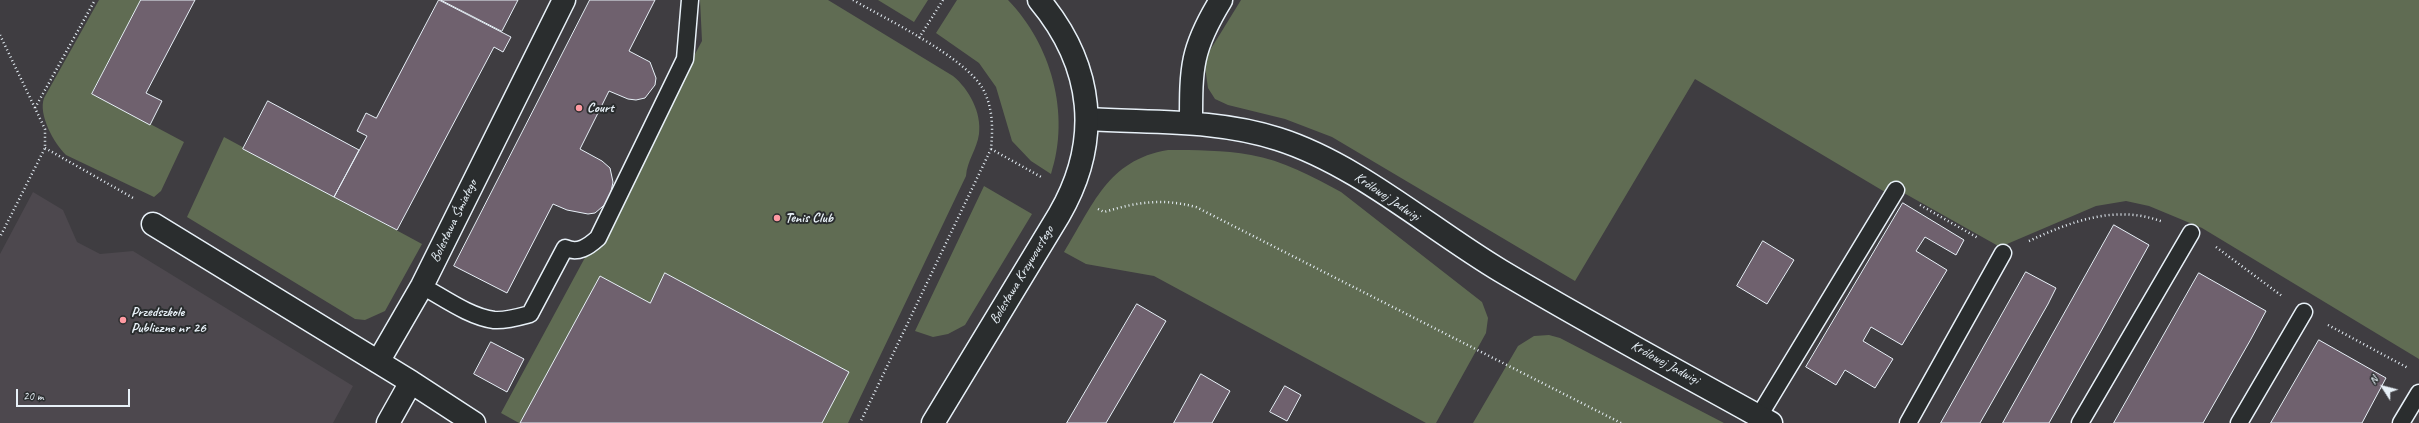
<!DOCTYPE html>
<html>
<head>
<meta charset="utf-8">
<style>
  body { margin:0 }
  #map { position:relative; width:2419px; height:423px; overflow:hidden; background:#3f3d41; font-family:Caveat,sans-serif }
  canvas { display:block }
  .north { position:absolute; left:2363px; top:367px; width:40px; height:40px; -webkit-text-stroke:3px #2a2d2e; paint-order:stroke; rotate:306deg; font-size:11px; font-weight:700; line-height:16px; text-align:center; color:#e8f1f8 }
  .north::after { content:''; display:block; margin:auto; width:14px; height:18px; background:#e8f1f8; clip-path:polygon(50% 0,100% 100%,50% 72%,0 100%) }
  .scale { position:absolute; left:16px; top:389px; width:114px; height:18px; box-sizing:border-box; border:2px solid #e8f1f8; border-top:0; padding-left:5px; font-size:12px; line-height:14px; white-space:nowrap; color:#e8f1f8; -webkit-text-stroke:3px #2a2d2e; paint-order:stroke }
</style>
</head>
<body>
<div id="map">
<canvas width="2419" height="423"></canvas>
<div class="north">N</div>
<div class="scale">20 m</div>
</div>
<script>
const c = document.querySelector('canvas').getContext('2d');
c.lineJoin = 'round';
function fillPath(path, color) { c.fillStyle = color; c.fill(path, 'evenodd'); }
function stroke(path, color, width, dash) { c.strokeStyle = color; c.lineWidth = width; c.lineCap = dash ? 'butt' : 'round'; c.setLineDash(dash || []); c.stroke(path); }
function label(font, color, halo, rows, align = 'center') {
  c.font = font + ' Caveat,sans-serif'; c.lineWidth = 4; c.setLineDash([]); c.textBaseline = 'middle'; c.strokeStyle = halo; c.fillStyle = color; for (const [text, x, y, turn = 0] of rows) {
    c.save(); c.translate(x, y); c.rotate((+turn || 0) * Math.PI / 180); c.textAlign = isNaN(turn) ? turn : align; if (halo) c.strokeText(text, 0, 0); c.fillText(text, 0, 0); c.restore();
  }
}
fillPath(new Path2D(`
  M33,192L63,210L77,242L100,254L133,251L353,386L333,423H0V254Z`), '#4d484e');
fillPath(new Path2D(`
  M99,0H141L92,93L184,142L161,191L154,197L66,155C54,143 38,115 44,98Z
  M700,0H828L953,76C969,89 982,113 979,134C977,149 967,161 966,176L848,423H519L501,413L702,41Z
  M878,0H928L914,22Z
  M957,0H1008C1051,44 1071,114 1051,174L1031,161L1012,141L996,87L979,63L936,33Z
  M1241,0H2419V359L2202,228L2149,206L2126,201L2096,206L2000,247L1895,188L1890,195L1695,79L1575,281L1332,137L1285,119L1228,105L1215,99L1208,88L1204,60Z
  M224,137L422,244L385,311L365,320L355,319L187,217Z
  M1168,150C1195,150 1223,150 1251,155C1282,160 1313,177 1341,192L1482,302L1488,318L1486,333L1436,423H1426L1154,276L1086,264L1064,252C1093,206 1107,160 1168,150Z
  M984,186L1032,214L965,325L948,334L933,337L915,331Z
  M1549,335L1560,338L1724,423H1473L1518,346L1534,336Z`), '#606c53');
const building = new Path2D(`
  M141,0H195L146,93L162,101L150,125L92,94Z
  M439,0L511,37L503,52L494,47L397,230L334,197L367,136L357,131L366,113L376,118Z
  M441,0H518L502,31Z
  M590,0H655L629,51L650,62L656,78L655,85L645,98L636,100L628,99L609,91L580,149L602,161L610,168L613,182L609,201L595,213L588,214L567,210L553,204L507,293L454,266Z
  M268,101L359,150L334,197L243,149Z
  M1903,203L1964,240L1956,255L1925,237L1916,251L1947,270L1902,345L1871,327L1863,341L1893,359L1875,388L1845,370L1836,385L1806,367Z
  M2114,225L2149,245L2100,333L2049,423H2003Z
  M1763,241L1794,260L1767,304L1737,286Z
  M2026,272L2056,288L2048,304L1980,423H1941Z
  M665,273L849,372L822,423H520L600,276L650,303Z
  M2199,273L2266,311L2251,339L2203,423H2114Z
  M1137,304L1166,321L1106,423H1067Z
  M2319,340L2386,378L2362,423H2271Z
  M491,342L524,359L507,392L474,374Z
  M1201,374L1230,391L1212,423H1174Z
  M1285,386L1301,395L1287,421L1270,412Z`);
fillPath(building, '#6f616e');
stroke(building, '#e8f1f8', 1);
const service = new Path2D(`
  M422,286C444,298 470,317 494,320C506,321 519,317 530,314L565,248C578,254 588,247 598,238L685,59L690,0
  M1759,416L1896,190
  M1908,423L2003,253
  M2080,423L2191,233
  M2239,423L2304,312
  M2401,423L2419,393`);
const minor = new Path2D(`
  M1088,119C1151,123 1217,119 1278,139C1357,164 1429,228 1501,271C1590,324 1681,373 1771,423
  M1191,123C1191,67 1191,49 1221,0
  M153,224L411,382L388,423
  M378,362L422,286L564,0
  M411,382L474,423`);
const tertiary = new Path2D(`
  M933,423L1059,215C1102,141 1094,66 1039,0`);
stroke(service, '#e8f1f8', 19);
stroke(minor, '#e8f1f8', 25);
stroke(tertiary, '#e8f1f8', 25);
stroke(new Path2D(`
  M853,0C886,19 965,57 983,89C993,108 993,128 991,149L860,423
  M0,35L45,129V148L0,237
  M919,38L943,0
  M35,108L95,0
  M45,148L135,199
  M991,149L1043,178
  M1920,205L1978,238
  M1098,209L1104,212C1138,202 1161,198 1196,207L1621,423
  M2029,241C2072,221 2117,204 2163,222
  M2216,247L2282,296
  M2328,325L2408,368`), '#e8f1f8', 2.5, [1, 3]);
stroke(service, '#2a2d2e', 16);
stroke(minor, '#2a2d2e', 22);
stroke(tertiary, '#2a2d2e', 22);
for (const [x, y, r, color] of [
  [579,108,4,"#ff9aa2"],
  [777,218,4,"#ff9aa2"],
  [123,320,4,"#ff9aa2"]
]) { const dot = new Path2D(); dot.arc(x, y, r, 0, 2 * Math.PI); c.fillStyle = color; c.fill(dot); stroke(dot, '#2a2d2e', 1.5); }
label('bold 14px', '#e8f1f8', '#2a2d2e', [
  ["Court",587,108],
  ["Tenis Club",785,218],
  ["Przedszkole",131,312],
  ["Publiczne nr 26",131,328]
], 'left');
label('14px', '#e8f1f8', '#2a2d2e', [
  ["Królowej Jadwigi",1387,197,34],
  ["Bolesława Śmiałego",454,221,-64],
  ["Bolesława Krzywoustego",1022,275,-59],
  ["Królowej Jadwigi",1665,363,29]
]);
</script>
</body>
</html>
